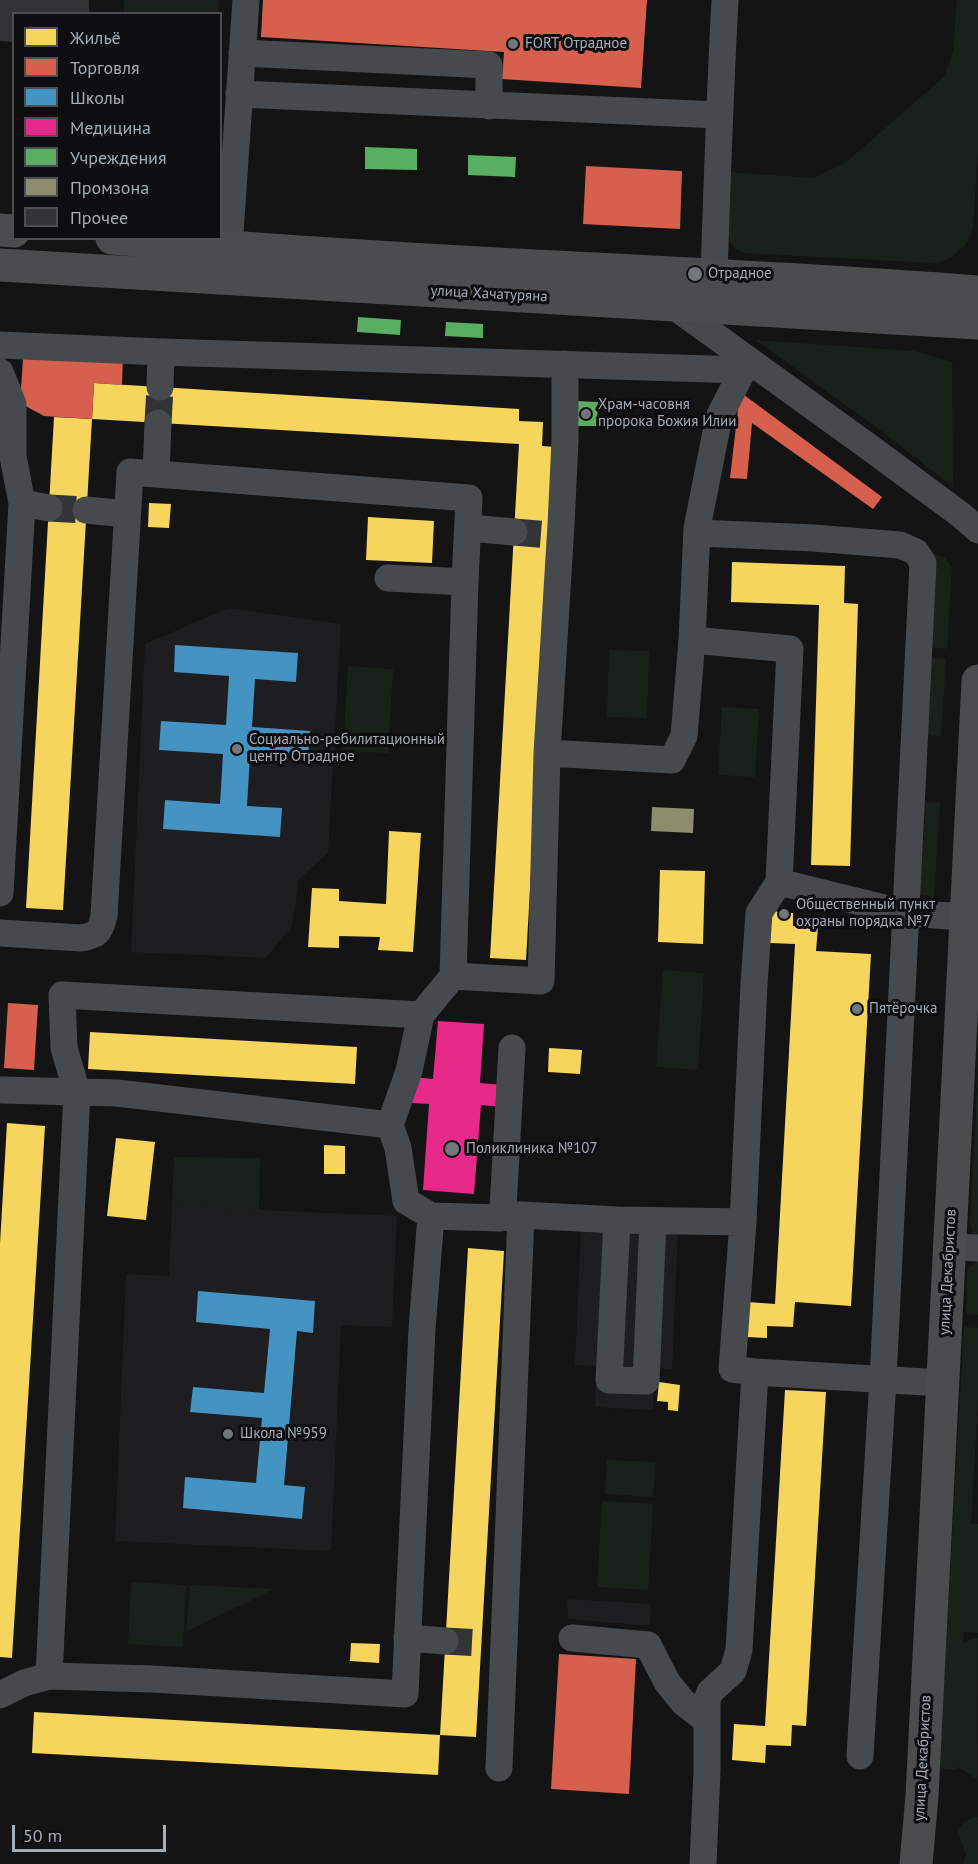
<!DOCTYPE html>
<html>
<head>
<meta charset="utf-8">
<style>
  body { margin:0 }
  #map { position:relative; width:978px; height:1864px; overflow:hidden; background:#141414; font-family:"PT Sans",sans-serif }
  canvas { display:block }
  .legend { position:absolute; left:12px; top:12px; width:210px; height:228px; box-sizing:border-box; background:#0e0e10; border:2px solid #4a4e52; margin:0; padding:8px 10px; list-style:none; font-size:18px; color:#a3adb6 }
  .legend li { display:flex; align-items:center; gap:12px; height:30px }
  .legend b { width:30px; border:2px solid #4a4e52 }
  .scale { position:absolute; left:12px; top:1825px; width:154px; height:27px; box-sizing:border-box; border:3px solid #a3adb6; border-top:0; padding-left:8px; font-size:18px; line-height:21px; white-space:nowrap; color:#a3adb6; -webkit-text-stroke:4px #0e0e10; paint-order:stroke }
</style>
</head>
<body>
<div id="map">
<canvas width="978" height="1864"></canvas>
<ul class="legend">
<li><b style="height:16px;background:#f6d55c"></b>Жильё</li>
<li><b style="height:16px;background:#d6604d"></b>Торговля</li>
<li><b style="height:16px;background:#4393c3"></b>Школы</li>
<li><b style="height:16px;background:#e7298a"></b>Медицина</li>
<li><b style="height:16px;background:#5aae61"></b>Учреждения</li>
<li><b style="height:16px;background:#8c8c6e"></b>Промзона</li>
<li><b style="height:16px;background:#333335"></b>Прочее</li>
</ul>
<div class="scale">50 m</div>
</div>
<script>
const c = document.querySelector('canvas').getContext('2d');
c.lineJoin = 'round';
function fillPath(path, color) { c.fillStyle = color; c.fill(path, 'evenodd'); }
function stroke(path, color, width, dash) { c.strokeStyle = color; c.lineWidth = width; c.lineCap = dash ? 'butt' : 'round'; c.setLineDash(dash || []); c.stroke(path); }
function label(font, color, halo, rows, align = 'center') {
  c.font = font + ' "PT Sans",sans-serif'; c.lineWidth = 6; c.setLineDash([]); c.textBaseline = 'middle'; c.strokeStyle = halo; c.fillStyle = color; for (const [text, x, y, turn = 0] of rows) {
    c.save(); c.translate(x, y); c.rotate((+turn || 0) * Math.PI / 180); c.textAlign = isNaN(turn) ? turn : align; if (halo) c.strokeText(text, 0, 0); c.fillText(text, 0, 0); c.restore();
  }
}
fillPath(new Path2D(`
  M228,608L341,624L328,853L299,879L292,926L266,958L131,952L145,644Z
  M172,1206L397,1216L392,1327L341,1325L331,1551L115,1541L126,1274L169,1276Z
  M581,1228L678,1232L672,1369L654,1368L653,1410L595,1407L597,1366L575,1365Z
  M567,1599L651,1604L650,1626L568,1619Z`), '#1e1e20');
fillPath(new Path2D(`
  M124,0H219L218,13H124Z
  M957,0H978V153L973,227L970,237L964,247L960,248C954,258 944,262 932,263L743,253C734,248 730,243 726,234L727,172L814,178L845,163L944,77L953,52Z
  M756,340L914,351L952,362L953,487L884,433Z
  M931,554L943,556L952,567L947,649L925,646Z
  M609,650L649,651L647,718L607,717Z
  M925,657L946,659L941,736L919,735Z
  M348,666L393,669L388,753L343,751Z
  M722,707L759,709L755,777L718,775Z
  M926,802L940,803L934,896L920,895Z
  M663,970L704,973L698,1070L656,1067Z
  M978,1072V1240L972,1232L970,1222Z
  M174,1157L260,1158L259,1210L172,1206Z
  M978,1261V1315L966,1314L967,1273L969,1268Z
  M964,1327L978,1328V1403L971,1524H978V1633L964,1632L963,1644L971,1639L978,1638L977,1779L956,1766V1770L939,1768Z
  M607,1460L656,1462L653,1497L605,1494Z
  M602,1501L653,1504L648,1590L597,1587Z
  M131,1582L186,1585L183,1647L128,1644Z
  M190,1585L274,1589L186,1632Z
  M978,1817V1864H963L966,1855L958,1831C963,1822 967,1818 978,1817Z`), '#1a211a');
fillPath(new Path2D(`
  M94,383L519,409V421L543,422L542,446L555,447L526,960L490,958L519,444L92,419Z
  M54,417L92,419L63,910L26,908Z
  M149,503L171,504L169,528L148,527Z
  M368,517L434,521L432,563L366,560Z
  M732,562L845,566L844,603L858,604L850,866L811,865L819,605L731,602Z
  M389,831L421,833L413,952L378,950L380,937L339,936V948L308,947L312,888L339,889V901L386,904Z
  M660,870L705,871L703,944L658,942Z
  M772,911L793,913V926L818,927L816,951L871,954L851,1306L795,1302L793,1327L767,1326V1338L746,1337L748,1302L775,1304L795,944L770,943Z
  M90,1032L357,1047L355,1084L88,1069Z
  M549,1048L582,1050L580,1074L548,1072Z
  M7,1123L45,1126L12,1658L0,1657V1244Z
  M116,1138L155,1142L146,1220L107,1216Z
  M324,1145L345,1146V1174H324Z
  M468,1248L504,1251L476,1737L440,1735Z
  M659,1382L680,1385L678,1411L668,1410V1402L657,1401Z
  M785,1390L826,1392L806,1726L792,1725L791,1746L766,1745L765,1763L732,1760L734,1724L765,1726Z
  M351,1643L380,1644L379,1663L350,1661Z
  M34,1712L440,1735L438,1775L32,1753Z`), '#f6d55c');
fillPath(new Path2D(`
  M263,0H647L641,88L502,79L504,52L261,37Z
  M586,166L682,171L680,229L583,224Z
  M123,355L122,385L94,383L92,419L44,416L20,403L23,359Z
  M740,392L882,497L873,509L752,423L747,479L730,478Z
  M8,1003L38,1005L34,1070L4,1068Z
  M559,1654L636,1659L629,1794L551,1789Z`), '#d6604d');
fillPath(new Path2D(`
  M175,645L298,653L296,682L255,679L252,727L310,731L308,759L250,755L247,806L282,808L280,837L163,829L165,800L220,804L223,754L159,750L161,721L226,725L229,676L174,672Z
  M198,1291L315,1301L313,1333L297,1331L284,1485L305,1487L302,1519L183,1508L185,1477L256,1483L262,1418L190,1412L193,1387L264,1393L270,1329L196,1322Z`), '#4393c3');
fillPath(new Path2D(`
  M438,1021L484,1024L480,1083L503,1085L501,1107L481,1105L474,1194L423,1190L429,1104L411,1103L413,1077L433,1079Z`), '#e7298a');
fillPath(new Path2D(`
  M365,147L417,149V170L365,169Z
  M468,155L516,157L515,177L468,175Z
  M358,317L401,320L400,335L357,332Z
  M446,322L483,324V338L445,336Z
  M576,401L598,402L597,426H575Z`), '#5aae61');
fillPath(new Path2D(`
  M652,807L694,809L693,833L651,831Z`), '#8c8c6e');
fillPath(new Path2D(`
  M0,0H89V14H14V42L0,41Z`), '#333335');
stroke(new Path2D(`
  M158,423L160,387
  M49,508L86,510
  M514,532L550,535
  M445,1641L482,1643`), '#313334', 27, [27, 14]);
stroke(new Path2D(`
  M242,53L489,65V106
  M239,94L719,115
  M229,247L246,0
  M714,275C717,183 720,92 725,0
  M671,304L873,450L961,515L978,530
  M0,345L161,352L743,370
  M750,361L743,370L719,417L697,528L692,640L790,649L779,882
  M0,372L13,404V456L22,503L0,893
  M160,387L161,352
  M156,474L158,423
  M22,503L49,508
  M86,510L127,514
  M469,528L514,532
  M697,533L814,538L900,545L916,552L923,563L883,1379L860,1756
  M388,578L465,582
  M547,753L672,760L684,736L692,640
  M0,933L81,938C98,935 100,932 104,916L130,472L469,498L465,582L453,976L421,1015L62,995L64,1048L77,1092L49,1676L24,1683L0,1695
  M453,976L541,981L547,753L561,525L565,440V364
  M2,1090L117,1093L390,1125L398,1148L406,1201L431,1216L499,1218L521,1215L499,1768
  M390,1125L409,1071L421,1015
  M521,1215L617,1220L743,1222L754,984L759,913L779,882L905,913L965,917
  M499,1218L503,1208L512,1048
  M617,1220L609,1380L646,1381L653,1221
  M950,1247L978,1248
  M755,1372L942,1383
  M407,1638L445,1641
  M572,1638L648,1645L667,1682L683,1702L706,1720
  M49,1676L152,1679L405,1694L422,1329L431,1216
  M703,1864L707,1771V1700L710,1692L733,1671L739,1650L755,1372L732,1369L743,1222`), '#474a4d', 27);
stroke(new Path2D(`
  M0,230L14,231
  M112,238C246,249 381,258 515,265C670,273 824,280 978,292
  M0,265L978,323
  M916,1864L922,1796L978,681`), '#4a4c4e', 33);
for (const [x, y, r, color] of [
  [513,44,6,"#71777d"],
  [695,274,8,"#71777d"],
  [586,414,6,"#71777d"],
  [237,749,6,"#71777d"],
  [784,914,6,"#71777d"],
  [857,1009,6,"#71777d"],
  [452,1149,8,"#71777d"],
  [228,1434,6,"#71777d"]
]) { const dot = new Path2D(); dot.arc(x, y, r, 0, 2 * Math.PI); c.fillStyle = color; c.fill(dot); stroke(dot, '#0e0e10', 2); }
label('15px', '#a3adb6', '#0e0e10', [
  ["FORT Отрадное",525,44],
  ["Отрадное",708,274],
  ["Храм-часовня",598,405],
  ["пророка Божия Илии",598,422],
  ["Социально-ребилитационный",249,740],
  ["центр Отрадное",249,757],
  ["Общественный пункт",796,905],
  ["охраны порядка №7",796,922],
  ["Пятёрочка",869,1009],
  ["Поликлиника №107",466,1149],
  ["Школа №959",240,1434]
], 'left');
label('15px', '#a3adb6', '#0e0e10', [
  ["улица Хачатуряна",489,294,3],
  ["улица Декабристов",948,1272,-87],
  ["улица Декабристов",923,1758,-87]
]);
</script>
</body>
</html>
